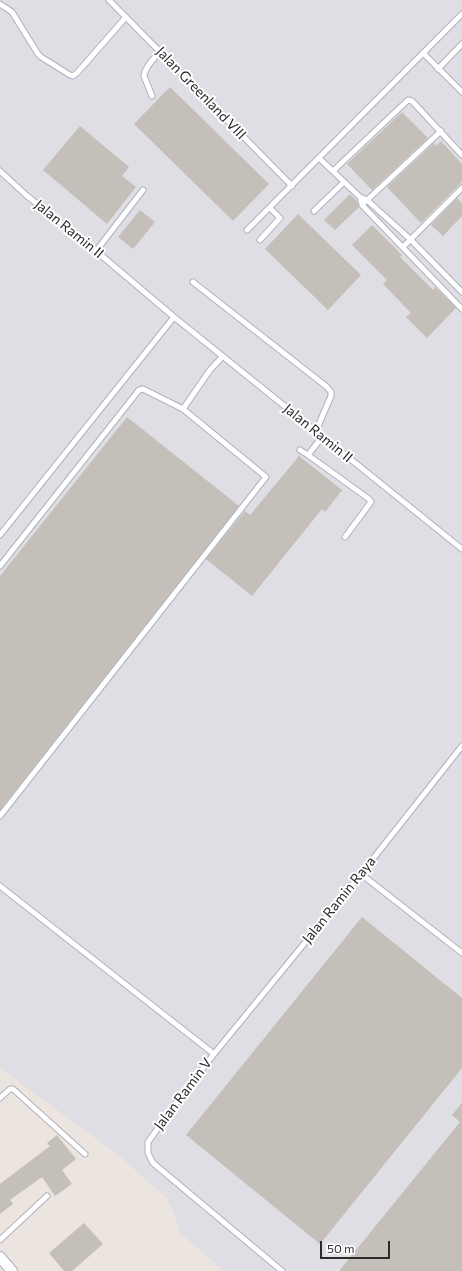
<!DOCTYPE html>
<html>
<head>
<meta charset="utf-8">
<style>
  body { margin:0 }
  #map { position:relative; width:462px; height:1271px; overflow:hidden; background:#ece4de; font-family:Commissioner,sans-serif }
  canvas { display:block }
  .scale { position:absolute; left:320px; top:1241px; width:70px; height:18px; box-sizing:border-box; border:2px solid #2b2b2b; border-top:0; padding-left:5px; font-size:12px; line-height:14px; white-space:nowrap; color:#2b2b2b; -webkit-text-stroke:3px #fff; paint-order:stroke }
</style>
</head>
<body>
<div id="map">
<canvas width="462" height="1271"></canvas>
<div class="scale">50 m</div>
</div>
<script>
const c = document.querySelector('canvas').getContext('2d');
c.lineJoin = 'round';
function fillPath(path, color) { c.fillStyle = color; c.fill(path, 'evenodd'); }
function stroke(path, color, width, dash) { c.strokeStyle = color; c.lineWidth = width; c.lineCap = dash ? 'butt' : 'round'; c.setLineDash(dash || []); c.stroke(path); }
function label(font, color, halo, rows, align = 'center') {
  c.font = font + ' Commissioner,sans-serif'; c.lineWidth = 4; c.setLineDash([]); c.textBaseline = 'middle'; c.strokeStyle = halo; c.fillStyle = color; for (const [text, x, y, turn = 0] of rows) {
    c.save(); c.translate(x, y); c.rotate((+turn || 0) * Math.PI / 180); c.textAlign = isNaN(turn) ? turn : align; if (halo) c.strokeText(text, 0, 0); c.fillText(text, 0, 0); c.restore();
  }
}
fillPath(new Path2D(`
  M0,0H462V1271H224L181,1234L168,1199L117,1154L16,1080L0,1067Z`), '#dfdee5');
fillPath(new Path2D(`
  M170,87L269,184L233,221L134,124Z
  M402,112L428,138L372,190L347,164Z
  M80,126L129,167L122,176L136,187L107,224L43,170Z
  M441,141L462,164V182L421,223L387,187L434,143L436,146Z
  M350,194L357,201L359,207L335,230L324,220Z
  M457,198L462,203V216L443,236L431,225Z
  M140,210L155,222L133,249L118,237Z
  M298,214L361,275L328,310L265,249Z
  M372,225L402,255L400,257L433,290L435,287L456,308L427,338L406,317L411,313L383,284L387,280L352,245Z
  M127,417L239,506L0,810V576Z
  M299,456L342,490L325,512L322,509L252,596L206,559L245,511L250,515Z
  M362,917L462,998V1068L320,1244L186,1135Z
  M462,1103V1271H339L460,1122L452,1115Z
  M57,1135L76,1159L62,1170L72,1184L55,1196L42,1177L10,1200L13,1204L0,1214V1184L50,1146L47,1143Z
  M84,1223L103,1244L72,1271H64L49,1253Z`), '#c5bfb9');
const service = new Path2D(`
  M109,0L292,186
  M0,4L12,12L38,54L41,57L70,75L73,76L77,73L126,17
  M423,53L462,92
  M438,69L462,44
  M152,96L144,76C145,67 154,58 160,52
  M319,158L360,197L367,200L410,239L462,292
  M0,171L26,195L96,251L174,317L462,549
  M333,171L408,100L412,101L462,155
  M360,197L362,205L462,309
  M365,202L441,131
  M314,211L344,182
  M247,230L462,14
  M260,240L280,218L270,208
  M403,247L462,188
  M96,251L143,190
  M193,282L327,387L331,392V396L316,431
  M322,437L308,455L369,499L371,502L345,537
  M300,450L308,455
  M0,535L174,317
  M0,566L139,390L143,389L183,409L210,370L223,356
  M0,816L266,477L183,409
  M361,874L462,953
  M0,886L214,1054
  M0,1098L10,1089H13L85,1154
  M0,1240L47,1196
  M282,1271L153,1163L148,1153V1142L182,1095L214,1054L361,874L462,746`);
const minor = new Path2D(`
  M0,1257L12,1271`);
stroke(service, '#aeb2bb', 7);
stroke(minor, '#aeb2bb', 12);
stroke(service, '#fff', 5);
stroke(minor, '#fff', 10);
label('14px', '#2b2b2b', '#fff', [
  ["Jalan Greenland VIII",201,93,46],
  ["Jalan Ramin II",69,229,39],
  ["Jalan Ramin II",318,433,39],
  ["Jalan Ramin Raya",339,900,-51],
  ["Jalan Ramin V",183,1094,-53]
]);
</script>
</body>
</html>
